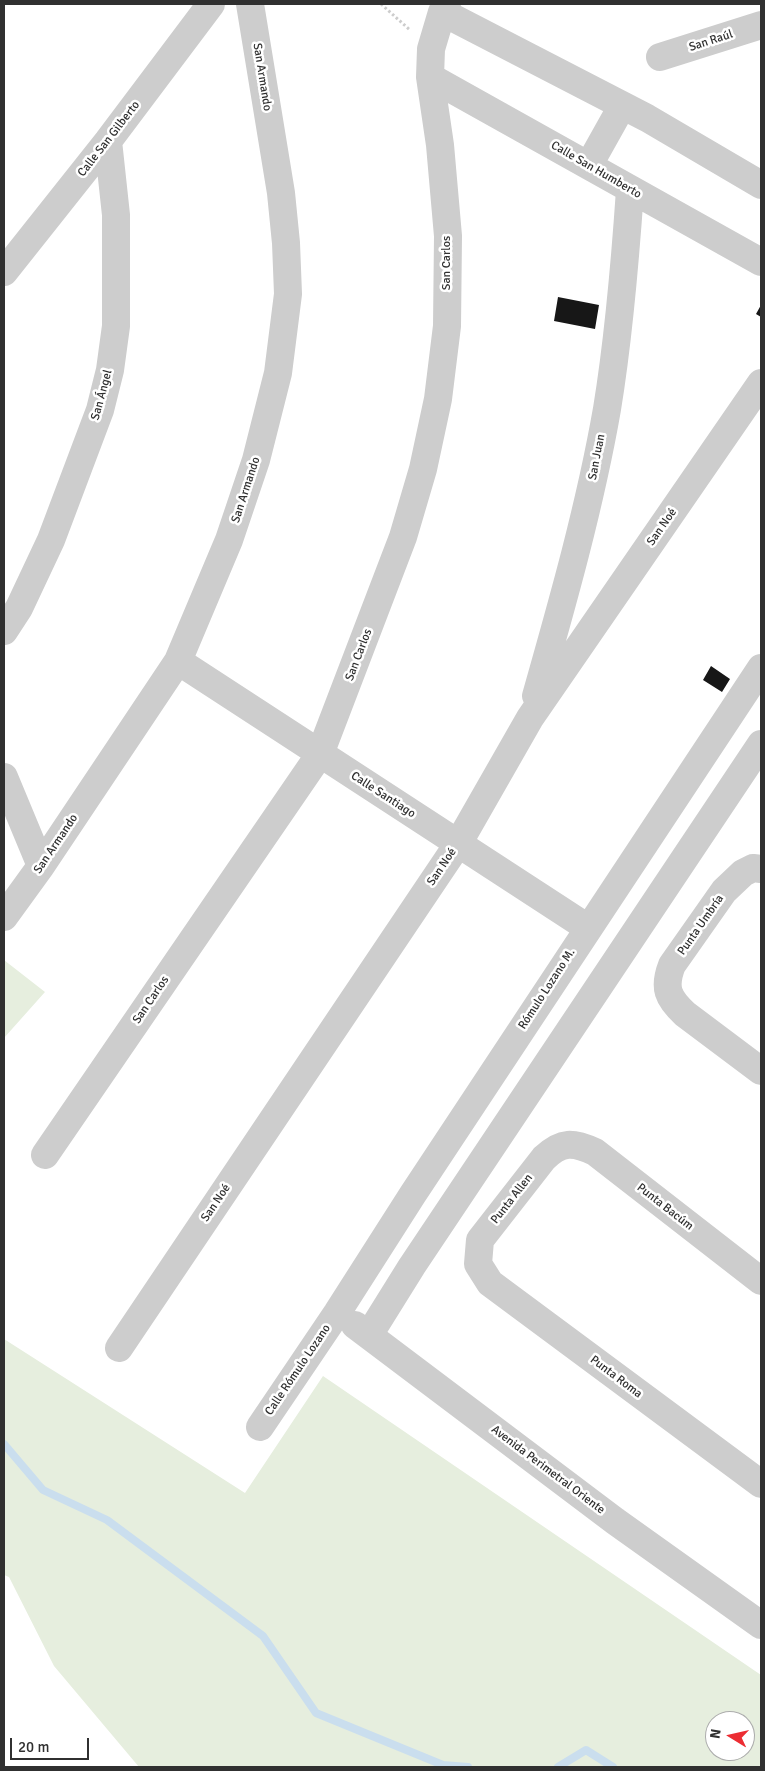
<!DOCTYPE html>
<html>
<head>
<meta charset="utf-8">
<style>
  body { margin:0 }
  #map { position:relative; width:765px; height:1771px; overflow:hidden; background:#fff; font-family:Signika,sans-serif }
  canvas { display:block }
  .frame { position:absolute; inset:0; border:5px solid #303030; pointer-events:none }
  .north { position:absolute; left:705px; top:1711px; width:50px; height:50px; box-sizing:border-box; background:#fff; border:1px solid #acacac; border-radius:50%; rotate:279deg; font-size:14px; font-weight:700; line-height:20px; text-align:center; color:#303030 }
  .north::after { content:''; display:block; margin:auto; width:18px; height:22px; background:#ec2d33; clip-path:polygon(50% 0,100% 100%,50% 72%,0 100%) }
  .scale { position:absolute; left:10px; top:1738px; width:79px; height:22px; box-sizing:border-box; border:2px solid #303030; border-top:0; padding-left:6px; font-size:15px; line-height:18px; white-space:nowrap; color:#303030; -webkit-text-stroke:4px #fff; paint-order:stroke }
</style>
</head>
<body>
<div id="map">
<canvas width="765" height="1771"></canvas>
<div class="frame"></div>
<div class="north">N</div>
<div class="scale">20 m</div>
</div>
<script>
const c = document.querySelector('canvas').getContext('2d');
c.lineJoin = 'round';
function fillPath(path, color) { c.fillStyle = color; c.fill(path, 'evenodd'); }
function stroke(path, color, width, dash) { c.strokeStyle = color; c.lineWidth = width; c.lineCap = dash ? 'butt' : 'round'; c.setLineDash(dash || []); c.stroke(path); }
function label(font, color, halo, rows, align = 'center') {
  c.font = font + ' Signika,sans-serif'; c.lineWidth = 5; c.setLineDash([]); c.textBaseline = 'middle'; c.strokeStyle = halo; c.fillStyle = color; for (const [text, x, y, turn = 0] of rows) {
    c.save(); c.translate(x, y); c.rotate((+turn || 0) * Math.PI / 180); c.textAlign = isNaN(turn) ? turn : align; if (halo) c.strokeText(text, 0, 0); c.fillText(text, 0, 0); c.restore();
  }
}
fillPath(new Path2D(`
  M4,960L45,992L4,1038Z
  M4,1339L245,1493L323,1376L761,1675V1767H139L54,1666L9,1577L4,1575ZM715,1721H745V1751H715Z`), '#e6eede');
stroke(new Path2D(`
  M4,1444L43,1490L107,1520L263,1636L316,1713L443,1765L468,1767
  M558,1767L586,1750L613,1767`), '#cadeee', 8);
fillPath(new Path2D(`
  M558,297L599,305L595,329L554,321Z
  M761,305V317L756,314Z
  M711,666L730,679L722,692L703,680Z`), '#171717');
stroke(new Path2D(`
  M381,4L410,30`), '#cdcdcd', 3, [2.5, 2.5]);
stroke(new Path2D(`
  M442,12L647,118L761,185
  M660,57L761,25
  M430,77L761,262
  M589,165L622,106
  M4,272L108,141L211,4
  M4,631L19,608L51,540L100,410L110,370L116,326V215L108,141
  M178,661L588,928
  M536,696C563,601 590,506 607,409C619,336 625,263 630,190
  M4,777L41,866
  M761,869L753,868L743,873L724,891L672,965C663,988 668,998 685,1014L761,1071
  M4,917L41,866L178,661L229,540L256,460L278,373L288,294L286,243L281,193L250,4
  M45,1155L320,754L403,537L423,469L438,399L447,326L448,236L440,145L430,77L431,49L442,12L447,4
  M761,1281L595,1152C573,1142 562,1141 544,1158L480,1240L478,1264L490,1283L761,1484
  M355,1325L615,1521L761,1625
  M369,1335L412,1266L761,744
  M119,1348L458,844L530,718L761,383
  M260,1427L337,1313L413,1194L761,668`), '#cdcdcd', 28);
label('12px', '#303030', '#fff', [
  ["San Raúl",711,41,-18],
  ["San Armando",262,77,81],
  ["Calle San Gilberto",109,139,-52],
  ["Calle San Humberto",596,170,30],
  ["San Carlos",447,263,-90],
  ["San Ángel",102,395,-75],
  ["San Juan",597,457,-79],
  ["San Armando",246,490,-72],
  ["San Noé",662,527,-55],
  ["San Carlos",359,655,-69],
  ["Calle Santiago",383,795,33],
  ["San Armando",56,844,-56],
  ["San Noé",442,867,-56],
  ["Punta Umbría",701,925,-55],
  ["Rómulo Lozano M.",547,989,-57],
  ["San Carlos",151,1000,-56],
  ["Punta Allen",512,1199,-52],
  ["San Noé",216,1203,-56],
  ["Punta Bacúm",665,1207,38],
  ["Calle Rómulo Lozano",298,1370,-56],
  ["Punta Roma",616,1377,37],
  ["Avenida Perimetral Oriente",548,1470,37]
]);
</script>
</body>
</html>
